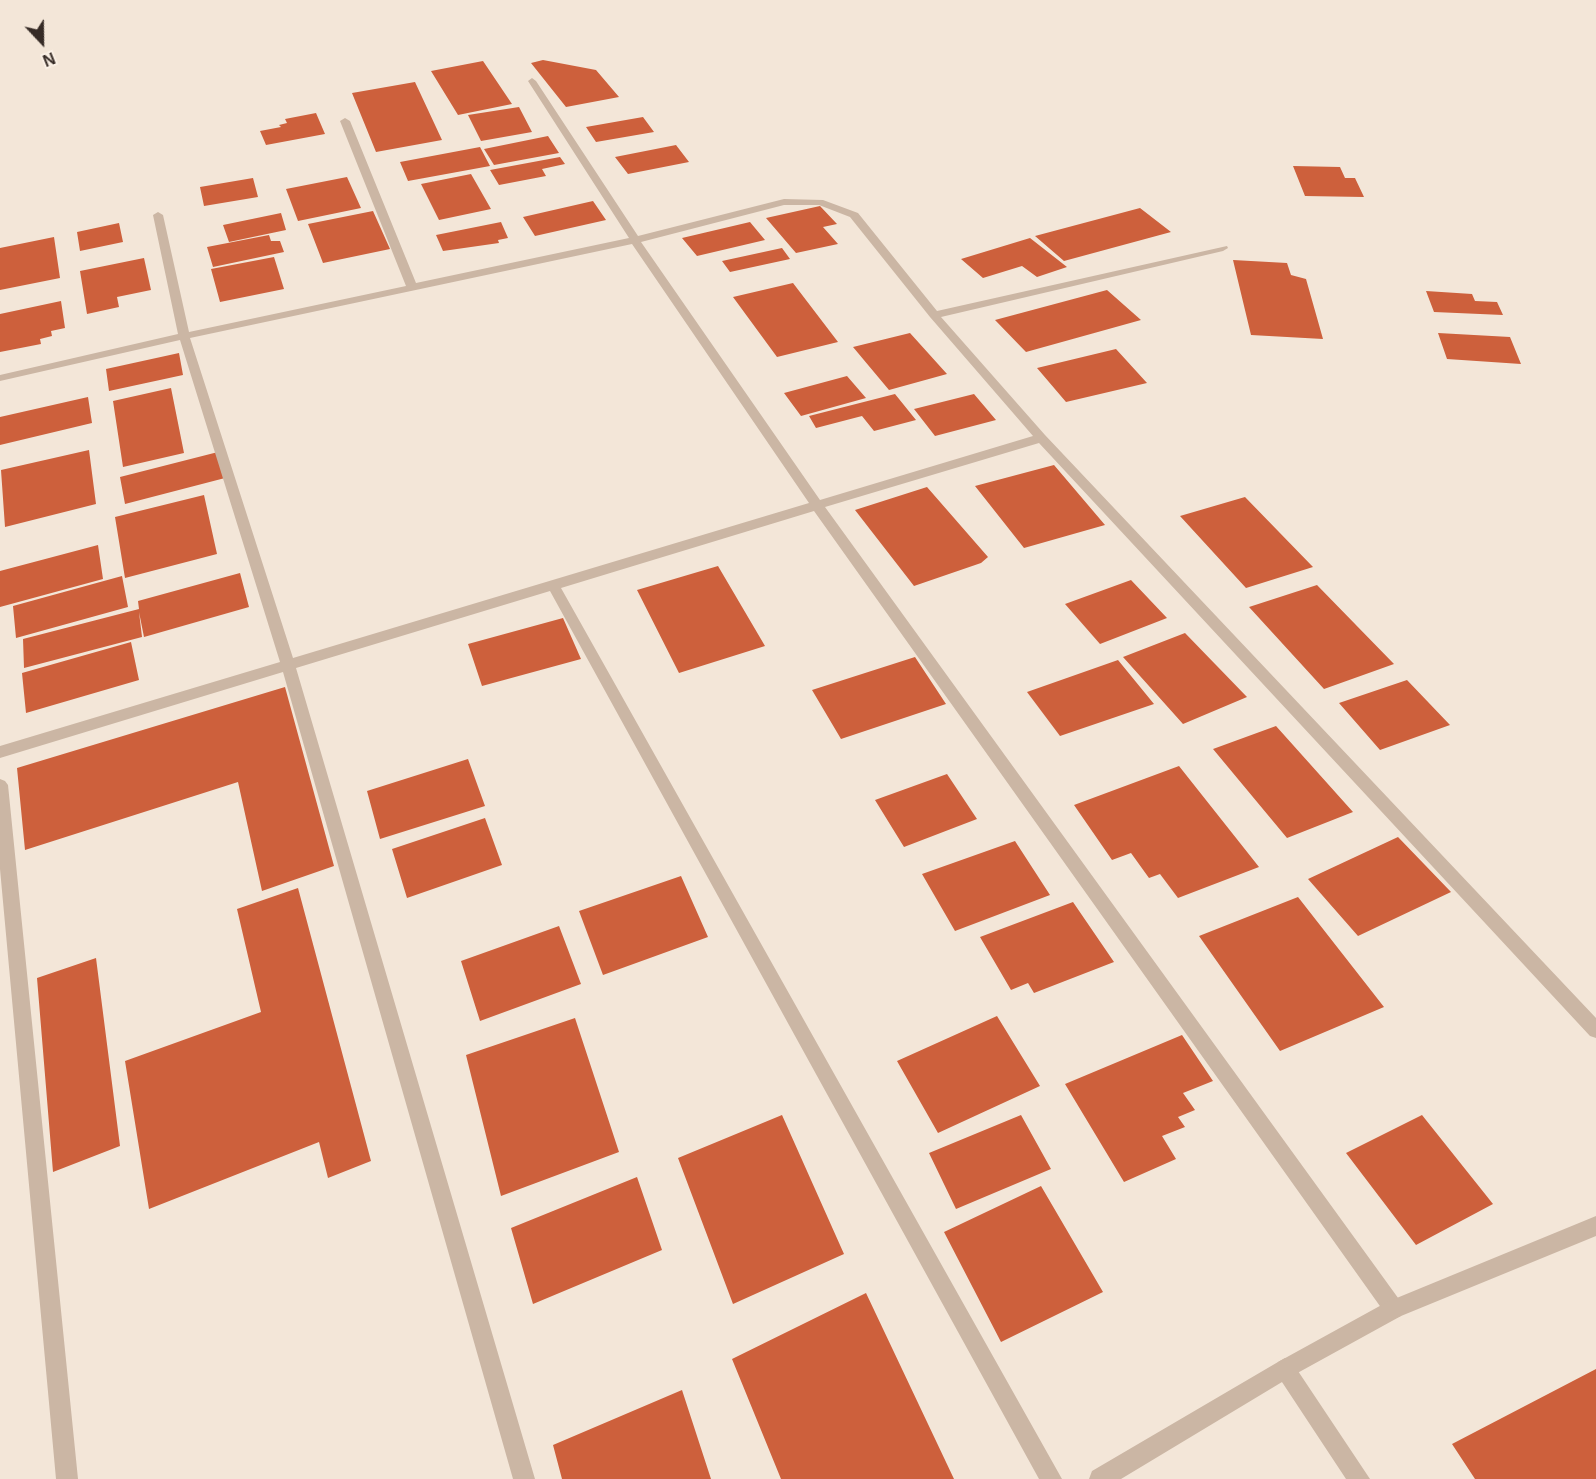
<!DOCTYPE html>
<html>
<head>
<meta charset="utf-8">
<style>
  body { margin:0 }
  #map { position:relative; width:1596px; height:1479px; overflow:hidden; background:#f3e6d8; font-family:Arial,sans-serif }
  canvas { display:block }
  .north { position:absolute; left:12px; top:12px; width:60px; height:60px; -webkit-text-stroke:4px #faf0e5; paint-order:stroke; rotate:158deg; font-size:16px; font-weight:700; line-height:24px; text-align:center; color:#362b26 }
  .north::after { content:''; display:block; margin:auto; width:21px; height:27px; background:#362b26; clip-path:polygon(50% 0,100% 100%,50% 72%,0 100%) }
</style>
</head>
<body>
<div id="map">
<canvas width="1596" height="1479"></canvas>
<div class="north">N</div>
</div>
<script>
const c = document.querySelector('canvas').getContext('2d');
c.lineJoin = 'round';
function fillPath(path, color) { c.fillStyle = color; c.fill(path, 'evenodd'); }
fillPath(new Path2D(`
  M543,60L596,70L619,97L566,107L531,63Z
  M483,61L512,104L458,115L431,71Z
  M415,82L442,140L376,152L352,93Z
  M519,107L532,132L481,141L468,115Z
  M316,113L325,134L266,145L260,131L281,127L279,125L287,123L285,119Z
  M643,117L654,132L596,142L586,127Z
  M548,136L559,153L494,165L484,149Z
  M676,145L689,162L628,174L615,157Z
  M480,147L490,166L408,181L400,162Z
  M560,157L565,164L542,169L546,176L499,185L490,170Z
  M1293,166L1340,167L1345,178H1355L1364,197L1305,196Z
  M471,174L491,209L439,220L421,184Z
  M347,177L361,208L298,221L286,189Z
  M253,178L258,197L204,206L200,187Z
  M593,201L606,220L535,236L523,217Z
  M820,206L837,224L823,227L838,244L796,253L766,218Z
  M1140,208L1171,232L1064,261L1035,236Z
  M373,211L390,249L323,263L308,224Z
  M281,213L286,230L229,242L223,225Z
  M501,222L508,238L498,240L499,243L443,251L436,235Z
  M750,222L765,240L697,256L682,238Z
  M119,223L123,242L80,251L77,232Z
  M269,235L271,241H280L284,252L213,267L207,247Z
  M54,237L60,278L0,290V248Z
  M1030,238L1067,267L1037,277L1022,266L983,278L961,259Z
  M782,248L790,259L730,272L722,261Z
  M274,257L284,289L220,302L211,269Z
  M144,258L151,290L117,297L119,307L87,314L80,271Z
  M1233,260L1287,263L1291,275L1306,279L1323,339L1251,335Z
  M793,283L838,342L777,357L733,297Z
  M1107,290L1141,320L1026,352L995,320Z
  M1426,291L1472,294L1475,301L1497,302L1503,315L1434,312Z
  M61,301L65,328L51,331L52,336L40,339L41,344L0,352V314Z
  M910,333L947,374L889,390L853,347Z
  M1438,333L1510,337L1521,364L1447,359Z
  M1116,349L1147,383L1066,402L1037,368Z
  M179,353L183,375L109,391L106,369Z
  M847,376L866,398L801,416L784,393Z
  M171,388L184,453L123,467L113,401Z
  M895,394L916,420L874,431L862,416L816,428L809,416Z
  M974,394L996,420L935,436L914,409Z
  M88,397L92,423L0,445V417Z
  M89,450L96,504L5,527L1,470Z
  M218,452L225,478L125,504L120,477Z
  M1054,465L1105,525L1024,548L975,486Z
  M927,487L988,557L981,563L914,586L855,510Z
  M204,495L217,554L125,578L115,517Z
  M1245,497L1313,567L1246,588L1180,516Z
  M98,545L103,579L0,607V571Z
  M718,566L765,646L679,673L637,590Z
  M240,573L249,607L144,637L139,612L142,637L24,668L23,639L139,609L138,601Z
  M122,576L128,607L16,638L13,606Z
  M1131,580L1167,618L1100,644L1065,604Z
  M1317,585L1394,664L1324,689L1249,607Z
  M563,618L581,659L482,686L468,644Z
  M1185,633L1247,697L1183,724L1123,657Z
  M131,642L139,680L26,713L22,673Z
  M915,657L946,704L841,739L812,690Z
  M1118,660L1154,704L1060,736L1027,692Z
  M1407,680L1450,725L1380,750L1339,703Z
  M285,687L334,866L262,891L238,782L25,850L17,768Z
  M1276,726L1353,812L1287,838L1213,749Z
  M468,759L485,806L380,839L367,791Z
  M1179,766L1259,867L1178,898L1160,874L1149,878L1131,853L1112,860L1074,805Z
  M947,774L977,819L904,847L875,800Z
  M485,818L502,865L407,898L392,849Z
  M1398,837L1451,892L1358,936L1308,879Z
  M1015,841L1050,895L955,931L922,874Z
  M681,876L708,937L603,975L579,911Z
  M298,888L371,1161L328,1178L319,1142L149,1209L125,1061L261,1012L237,909Z
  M1298,897L1384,1007L1280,1051L1199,936Z
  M1073,902L1114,962L1034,993L1028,983L1011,990L980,937Z
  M559,926L581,984L480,1021L461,961Z
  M96,958L120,1146L53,1172L37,978Z
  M997,1016L1040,1086L938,1133L897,1061Z
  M575,1018L619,1152L501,1196L466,1055Z
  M1182,1035L1213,1081L1183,1093L1195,1110L1178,1117L1185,1127L1162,1136L1176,1159L1124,1182L1065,1084Z
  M782,1115L844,1254L733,1304L678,1158Z
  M1021,1115L1051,1169L956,1209L929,1153Z
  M1422,1115L1493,1204L1416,1245L1346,1153Z
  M637,1177L662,1250L533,1304L511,1228Z
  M1041,1186L1103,1292L1001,1342L944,1232Z
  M866,1293L954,1479H781L732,1359Z
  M1596,1369V1479H1475L1452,1444Z
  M682,1390L711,1479H562L553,1445Z`), '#cd603c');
fillPath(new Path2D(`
  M532,78L536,81L638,236L784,199L823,200L858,213L937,311L1227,246L1228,248L1223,251L941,317L1045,435L1596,1018V1038L1590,1036L1039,443L825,507L1401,1302L1404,1309L1401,1316L1394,1319L1387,1316L814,511L561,588L1062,1479H1039L550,591L296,668L535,1479H513L283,672L0,758V746L280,662L180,340L0,381V375L178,334L153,215L158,212L163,215L189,332L406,286L340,121L345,118L350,121L416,283L629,238L528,81ZM784,205H819L850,217L930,317L1033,436L820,500L641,242ZM632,244L809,503L293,658L190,338Z
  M0,779L5,781L8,785L78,1479H56L0,869Z
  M1285,1358L1292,1362L1370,1479H1346L1278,1376L1274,1369L1278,1362Z`), '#cbb6a4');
fillPath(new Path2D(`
  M1596,1216V1236L1401,1316L1292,1376L1121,1479H1089L1092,1471L1278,1362L1387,1302Z`), '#cbb6a4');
</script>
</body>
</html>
